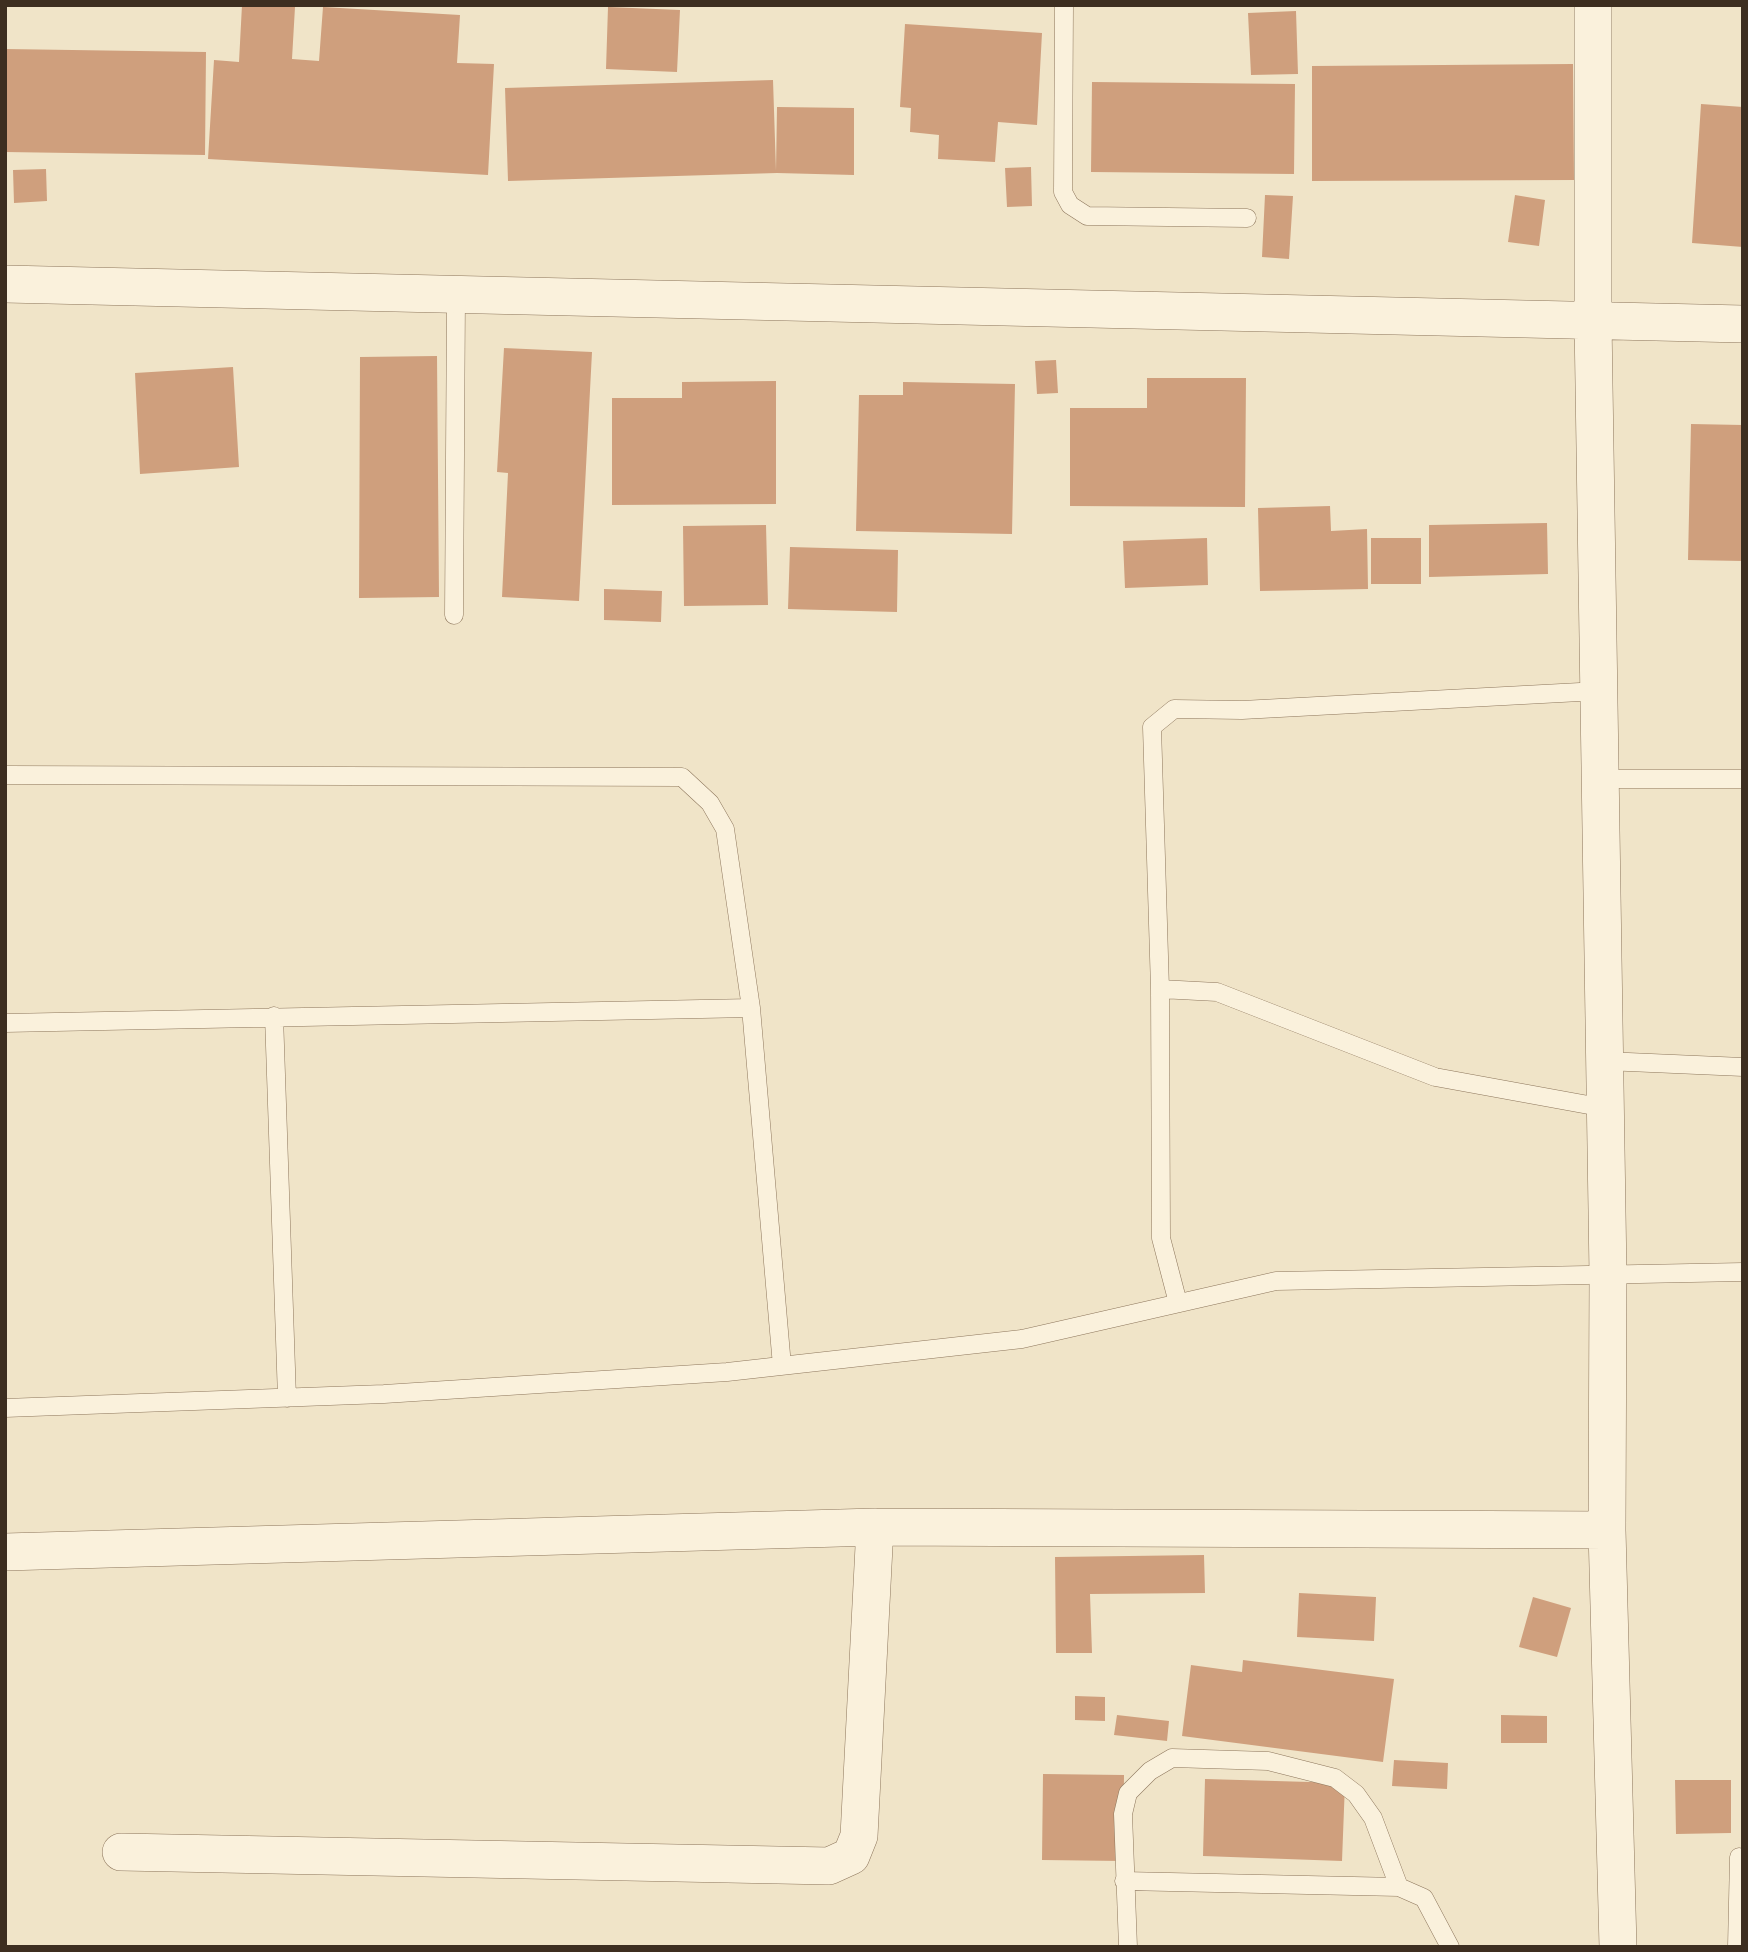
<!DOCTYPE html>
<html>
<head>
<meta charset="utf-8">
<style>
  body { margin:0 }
  #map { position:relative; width:1748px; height:1952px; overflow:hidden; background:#f0e4c8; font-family:"Playfair Display",serif }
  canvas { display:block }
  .frame { position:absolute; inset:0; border:7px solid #3d2e20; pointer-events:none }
</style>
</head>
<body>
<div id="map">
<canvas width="1748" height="1952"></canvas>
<div class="frame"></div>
</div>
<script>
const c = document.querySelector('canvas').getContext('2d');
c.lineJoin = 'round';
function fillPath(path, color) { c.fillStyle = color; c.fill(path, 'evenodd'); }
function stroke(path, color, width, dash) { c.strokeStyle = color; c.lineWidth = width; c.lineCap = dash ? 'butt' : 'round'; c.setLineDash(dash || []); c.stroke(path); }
fillPath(new Path2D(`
  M242,5L295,7L292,59L319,61L323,7L460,15L457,63L494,64L488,175L208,159L214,60L239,62Z
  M608,7L680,10L677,72L606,69Z
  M1296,11L1298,74L1251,75L1248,13Z
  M905,24L1042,33L1037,125L998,122L995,162L938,159L939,135L910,132L911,108L900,107Z
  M5,49L206,52L205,155L5,152Z
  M1573,64L1574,180L1312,181V66Z
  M773,80L776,171L777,107L854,108V175L777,173L508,181L505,88Z
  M1092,82L1295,84L1294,174L1091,172Z
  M1701,104L1743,107V247L1692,243Z
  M1031,167L1032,206L1007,207L1005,168Z
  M46,169L47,201L14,203L13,170Z
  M1265,195L1293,196L1289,259L1262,257Z
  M1515,195L1545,200L1539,246L1508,242Z
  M504,348L592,352L579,601L502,597L508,473L497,472Z
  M437,356L439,597L359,598L360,357Z
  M1056,360L1058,393L1037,394L1035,361Z
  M233,367L239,467L140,474L135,373Z
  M1147,378H1246L1245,507L1070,506V408H1147Z
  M776,381V504L612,505V398H682V382Z
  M903,382L1015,384L1012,534L856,531L859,395H903Z
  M1691,424L1743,425V561L1688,560Z
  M1330,506L1331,531L1367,529L1368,589L1260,591L1258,508Z
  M1547,523L1548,574L1429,577V525Z
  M766,525L768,605L684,606L683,526Z
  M1207,538L1208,585L1125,588L1123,541Z
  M1371,538H1421V584H1371Z
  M790,547L898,550L897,612L788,609Z
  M604,589L662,591L661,622L604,620Z
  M1204,1555L1205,1593L1090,1594L1092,1653H1056L1055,1557Z
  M1299,1593L1376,1597L1374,1641L1297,1637Z
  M1533,1597L1571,1608L1557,1657L1519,1647Z
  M1243,1660L1394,1679L1383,1762L1182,1736L1191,1665L1242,1672Z
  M1075,1696L1105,1697V1721L1075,1720Z
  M1117,1715L1169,1721L1167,1741L1114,1735Z
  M1501,1715L1547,1716V1743H1501Z
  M1394,1760L1448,1763L1447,1789L1392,1786Z
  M1043,1774L1124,1775L1123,1861L1042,1860Z
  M1205,1779L1345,1783L1342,1861L1203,1856Z
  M1675,1780H1731V1833L1676,1834Z`), '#cf9f7d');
const lane = new Path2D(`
  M1064,5L1063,192L1070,205L1087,216L1247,218
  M454,615L456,296
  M1599,691L1242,710L1174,709L1152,727L1160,989L1217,992L1435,1077L1605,1108
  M5,775L682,777L710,803L725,829L751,1008L782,1366
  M1600,779H1743
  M1160,989L1161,1238L1178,1303
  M274,1016L287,1398
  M5,1023L751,1008
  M1605,1061L1743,1067
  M5,1408L384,1394L727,1372L1022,1339L1276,1281L1743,1272
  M1124,1881L1399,1887L1424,1898L1450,1947
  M1128,1947L1123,1814L1128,1793L1150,1771L1172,1758L1268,1761L1335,1778L1356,1794L1373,1818L1399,1887
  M1737,1947L1739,1857`);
const street = new Path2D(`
  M1593,5V321L1608,1274L1607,1530L1618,1947
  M5,284L1743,324
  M5,1552L875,1527L1607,1530
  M121,1852L829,1866L851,1856L859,1836L875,1527`);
stroke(lane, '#8d765c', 19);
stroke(street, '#8d765c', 38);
stroke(lane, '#faf1dc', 18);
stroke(street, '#faf1dc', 37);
</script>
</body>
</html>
